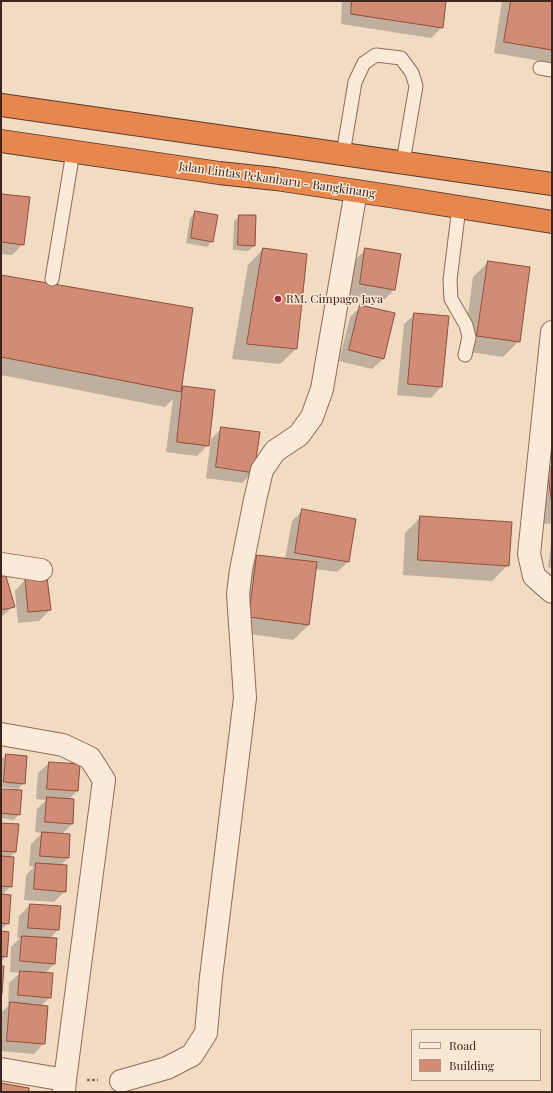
<!DOCTYPE html>
<html>
<head>
<meta charset="utf-8">
<style>
  body { margin:0 }
  #map { position:relative; width:553px; height:1093px; overflow:hidden; background:#f1dbc3; font-family:"Playfair Display",serif }
  canvas { display:block }
  .frame { position:absolute; inset:0; border:2px solid #3c261d; pointer-events:none }
  .legend { position:absolute; left:411px; top:1029px; width:130px; height:52px; box-sizing:border-box; background:#f8e7d3; border:1px solid #ad9a8a; margin:0; padding:5px 7px; list-style:none; font-size:12px; color:#3c261d }
  .legend li { display:flex; align-items:center; gap:8px; height:20px }
  .legend b { width:20px; border:1px solid #ad9a8a }
</style>
</head>
<body>
<div id="map">
<canvas width="553" height="1093"></canvas>
<div class="frame"></div>
<ul class="legend">
<li><b style="height:5px;background:#fbead7"></b>Road</li>
<li><b style="height:11px;background:#d28c76"></b>Building</li>
</ul>
</div>
<script>
const c = document.querySelector('canvas').getContext('2d');
c.lineJoin = 'round';
function fillPath(path, color) { c.fillStyle = color; c.fill(path, 'evenodd'); }
function stroke(path, color, width, dash) { c.strokeStyle = color; c.lineWidth = width; c.lineCap = dash ? 'butt' : 'round'; c.setLineDash(dash || []); c.stroke(path); }
function label(font, color, halo, rows, align = 'center') {
  c.font = font + ' "Playfair Display",serif'; c.lineWidth = 3; c.setLineDash([]); c.textBaseline = 'middle'; c.strokeStyle = halo; c.fillStyle = color; for (const [text, x, y, turn = 0] of rows) {
    c.save(); c.translate(x, y); c.rotate((+turn || 0) * Math.PI / 180); c.textAlign = isNaN(turn) ? turn : align; if (halo) c.strokeText(text, 0, 0); c.fillText(text, 0, 0); c.restore();
  }
}
fillPath(new Path2D(`
  M342,1H445L442,27L431,38L341,24Z
  M502,1H552V63L494,53Z
  M1,195L23,244L12,255L1,254Z
  M196,212L212,241L207,247L186,243L190,218Z
  M240,216L254,246L248,251L233,250L234,221Z
  M263,249L306,254L296,349L280,364L232,359L248,265Z
  M366,249L394,290L383,301L350,295L355,260Z
  M488,262L519,341L503,357L463,351L473,277Z
  M1,276L180,391L183,387L208,445L197,456L166,452L173,399L165,407L1,375Z
  M361,306L383,359L372,369L339,361L350,317Z
  M552,306V339H550Z
  M415,314L448,317L441,387L431,398L397,395L404,324Z
  M222,428L253,472L242,483L206,478L211,439Z
  M552,468V523L537,525L548,469Z
  M303,510L348,562L337,572L315,569L309,625L293,640L235,632L242,571L257,556L285,559L292,521Z
  M421,517L508,565L492,581L403,575L405,533Z
  M552,537V568L548,567Z
  M1,578L14,606L1,617Z
  M25,580L50,610L39,621L18,623L15,591Z
  M6,755L26,757L24,783L18,789L1,787V760Z
  M49,763L77,791L68,800L72,824L61,835L68,858L60,866L65,891L54,902L24,900L26,875L34,867L29,866L31,844L42,833L35,832L37,809L46,800L36,799L38,773Z
  M1,790L19,814L14,820L1,818Z
  M1,824L15,852L9,858L11,886L2,895L8,923L1,930Z
  M30,905L60,907L58,930L49,939L54,964L44,974L50,997L41,1006L44,1043L34,1054L1,1051V1013L8,1006L9,983L20,973L10,972L11,947L20,938H17L19,916Z
  M1,932L6,956L1,962Z`), '#0003');
const building = new Path2D(`
  M352,1H446L443,28L351,14Z
  M511,1H552V50L504,42Z
  M1,194L30,197L24,245L1,242Z
  M195,211L218,215L213,242L191,238Z
  M239,215H256L255,246L238,245Z
  M263,248L307,254L297,349L247,344Z
  M365,248L401,254L395,290L360,284Z
  M488,261L530,267L520,342L477,336Z
  M1,275L193,308L181,392L1,357Z
  M360,305L395,313L384,359L349,350Z
  M414,313L449,316L442,387L408,384Z
  M183,386L215,390L209,446L177,442Z
  M221,427L260,432L254,473L216,467Z
  M552,467V505L547,468Z
  M302,509L356,519L349,562L295,553Z
  M420,516L512,522L509,566L418,560Z
  M257,555L317,562L309,625L249,617Z
  M6,576L15,607L1,610V577Z
  M47,577L51,610L28,612L25,579Z
  M6,754L27,756L25,784L4,782Z
  M49,762L80,764L78,791L47,789Z
  M1,789L22,790L20,815L1,813Z
  M47,797L74,799L73,824L45,822Z
  M1,823L19,824L16,852L1,851Z
  M42,832L70,834L69,858L40,856Z
  M1,856L14,857L12,887L1,886Z
  M36,863L67,865L66,892L34,889Z
  M1,894L11,895L9,924L1,923Z
  M30,904L61,906L59,930L28,928Z
  M1,931L9,932L7,957L1,956Z
  M22,936L57,938L55,964L20,961Z
  M1,966H4L2,994H1Z
  M20,971L53,973L51,998L18,995Z
  M10,1002L48,1006L45,1044L7,1041Z
  M1,1083L29,1088V1092H1Z`);
fillPath(building, '#d28c76');
stroke(building, '#8e4e3c', 1);
const lane = new Path2D(`
  M540,68L552,70
  M343,154L355,82L364,63L376,55L401,58L412,73L416,86L403,162
  M459,207L450,280L451,299L466,325L469,337L465,355
  M52,279L73,152`);
const street = new Path2D(`
  M552,332L529,554L534,576L552,592
  M1,564L41,570
  M1,734L63,745L90,758L104,780L65,1080
  M1,1069L65,1080L64,1092
  M121,1081L167,1068L192,1055L206,1033L211,977L245,698L238,594L241,570L255,500L262,470L275,451L299,435L312,417L322,389L356,191`);
const highway = new Path2D(`
  M1,105L552,184
  M1,141L219,173L276,179L396,197L552,222`);
stroke(lane, '#8d6b58', 15);
stroke(street, '#8d6b58', 24);
stroke(highway, '#5a3a2c', 24);
stroke(new Path2D(`
  M87,1080H98`), '#8d6b58', 2.5, [3, 2]);
stroke(lane, '#fbead7', 13);
stroke(street, '#fbead7', 22);
stroke(highway, '#e6884d', 22);
for (const [x, y, r, color] of [
  [278,299,4,"#a0233b"]
]) { const dot = new Path2D(); dot.arc(x, y, r, 0, 2 * Math.PI); c.fillStyle = color; c.fill(dot); stroke(dot, '#f8e7d3', 1.5); }
label('12px', '#3c261d', '#f8e7d3', [
  ["Jalan Lintas Pekanbaru - Bangkinang",277,180,8]
]);
label('12px', '#3c261d', '#f8e7d3', [
  ["RM. Cimpago Jaya",286,299]
], 'left');
</script>
</body>
</html>
